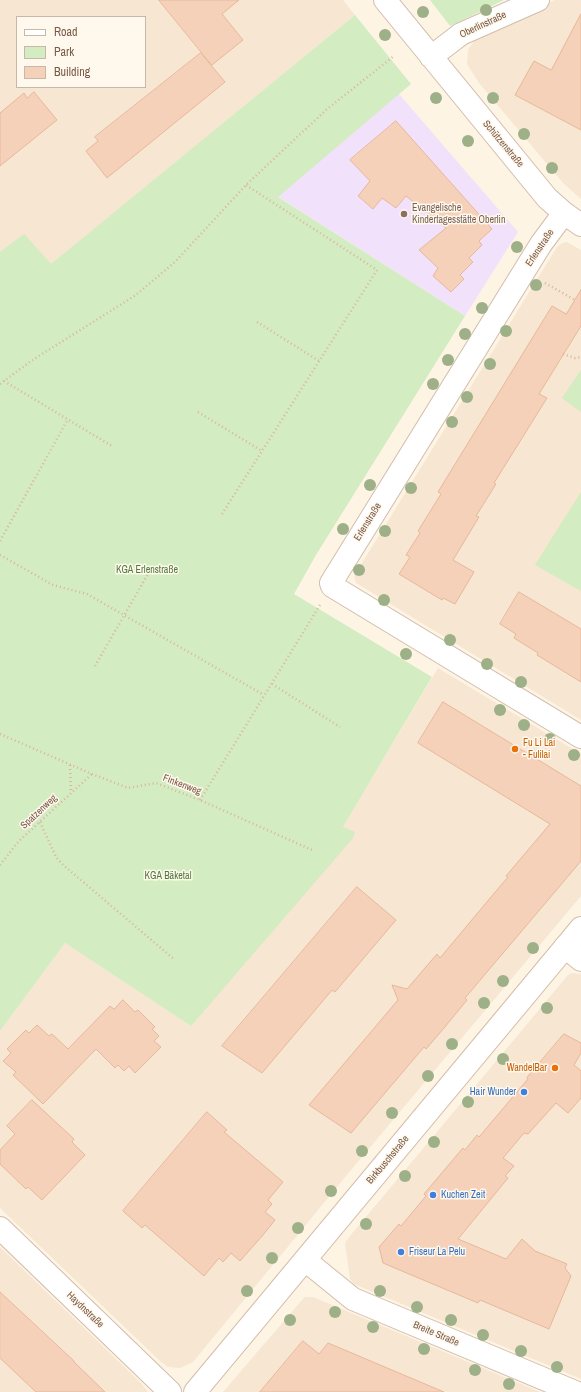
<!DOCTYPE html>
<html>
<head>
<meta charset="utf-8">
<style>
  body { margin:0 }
  #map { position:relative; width:581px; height:1392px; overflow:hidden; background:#fef4e4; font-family:"Archivo Narrow",sans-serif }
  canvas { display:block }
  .legend { position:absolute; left:16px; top:16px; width:130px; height:72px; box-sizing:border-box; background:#fff8ec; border:1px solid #c9b8aa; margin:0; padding:5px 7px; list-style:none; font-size:12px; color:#785948 }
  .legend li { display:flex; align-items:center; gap:8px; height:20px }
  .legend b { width:20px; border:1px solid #c9b8aa }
</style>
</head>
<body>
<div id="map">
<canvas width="581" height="1392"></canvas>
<ul class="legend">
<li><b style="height:5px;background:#fff"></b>Road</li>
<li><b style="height:11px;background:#d3ecc2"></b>Park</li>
<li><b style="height:11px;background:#f5d1ba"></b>Building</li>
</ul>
</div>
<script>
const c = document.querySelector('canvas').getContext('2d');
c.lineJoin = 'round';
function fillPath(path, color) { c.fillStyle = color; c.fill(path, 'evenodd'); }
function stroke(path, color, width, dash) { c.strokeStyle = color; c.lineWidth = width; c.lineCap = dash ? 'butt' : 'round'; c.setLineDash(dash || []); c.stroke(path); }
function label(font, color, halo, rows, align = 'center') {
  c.font = font + ' "Archivo Narrow",sans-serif'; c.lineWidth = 3; c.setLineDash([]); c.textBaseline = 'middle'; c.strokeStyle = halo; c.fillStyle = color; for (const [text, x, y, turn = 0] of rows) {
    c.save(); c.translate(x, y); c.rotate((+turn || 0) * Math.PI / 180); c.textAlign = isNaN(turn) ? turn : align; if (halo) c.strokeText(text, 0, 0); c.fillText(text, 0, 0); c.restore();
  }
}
fillPath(new Path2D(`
  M0,0H343L355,15L30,282L0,347ZM17,17H145V87H17Z
  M555,0H581V199L563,183L479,83L467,64L468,50L476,38Z
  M567,242L581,250V720L356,583L354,576L557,247L562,243Z
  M438,668L581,754V896L346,1176L193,1362L180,1368L168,1367L160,1361L0,1208V1031L65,943L191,1026L343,827Z
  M572,973L581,974V1379L354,1284L350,1279L345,1243L350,1236L568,975Z
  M0,1247L141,1383L148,1392H0Z
  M305,1297H313L540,1392H223L302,1300Z`), '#f6e6d2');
fillPath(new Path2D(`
  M399,94L518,232L465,316L277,196Z`), '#f1e1fa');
fillPath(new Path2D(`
  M430,0H504L450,26Z
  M355,15L411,84L278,197L465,316L316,555L294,594L432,677L343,827L355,832L353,838L191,1026L65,943L0,1031V252L24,234L51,264Z
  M581,370V412L562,398Z
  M581,492V591L535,565Z`), '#d3ecc2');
const building = new Path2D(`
  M159,0H239L222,14L243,40L212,65Z
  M581,14V130L515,95L534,61L551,70Z
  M201,53L225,82L107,178L86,151L98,141L95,137Z
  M34,92L57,120L0,166V113L24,93L27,98Z
  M396,121L492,229L479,241L482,245L469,258L473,262L460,275L464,279L451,292L433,276L438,268L419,250L446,228L406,196L396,208L382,198L373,209L358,196L370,181L350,160Z
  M581,290V326L539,394L547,398L494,483L496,484L476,516L479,517L453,560L474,572L455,604L443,598L442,600L399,574L410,557L406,555L420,533L418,531L441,494L438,492L552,306L566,314Z
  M519,592L581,629V682L537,655L538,653L514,638L516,634L500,624Z
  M443,702L581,786V861L465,998L467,1000L444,1028L426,1049L424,1047L351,1133L309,1105L398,1000L392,985L407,989L437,954L440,958L486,903L508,877L506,876L550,824L418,743Z
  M357,887L396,920L335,992L332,990L262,1073L222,1046Z
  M123,1000L135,1012L138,1010L155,1027L152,1029L159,1036L154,1041L161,1047L135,1073L129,1066L124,1071L118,1065L115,1068L96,1049L43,1104L13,1075L16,1072L3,1061L11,1053L7,1049L26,1030L29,1033L37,1025L49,1036L52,1034L68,1049L110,1006L114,1009Z
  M564,1034L581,1043V1053L574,1065L581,1071V1098L568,1113L556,1103L528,1134L524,1133L503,1158L514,1166L505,1176L508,1178L458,1239L506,1259L522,1239L535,1251L567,1264L565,1268L571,1276L549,1329L480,1300L478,1303L383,1263L379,1247L399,1224L401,1226L426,1196L424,1194L463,1148L465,1150L477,1135L479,1137L528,1079L527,1078Z
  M32,1100L74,1139L72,1142L85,1155L42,1200L28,1187L26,1189L0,1164V1150L15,1134L7,1126Z
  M207,1112L227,1130L224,1132L283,1182L268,1200L272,1204L265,1212L275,1220L263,1235L240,1261L231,1253L223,1262L219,1258L204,1276L145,1225L142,1228L123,1211Z
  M0,1292L74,1361V1362L105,1392H36L0,1358Z
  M303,1341L319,1354L328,1343L444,1392H260Z`);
fillPath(building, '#f5d1ba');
stroke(building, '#e8b89a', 1);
const street = new Path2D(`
  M385,0L547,198L564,213L581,225
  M431,57L461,34L538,0
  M564,213L541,244L331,583L332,586L581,737
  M565,947L581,960
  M0,1228L170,1392
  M305,1260L353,1299L575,1392`);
const secondary = new Path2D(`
  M195,1392L581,928`);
stroke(street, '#d2bdac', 24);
stroke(secondary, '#d5bdaa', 24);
stroke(new Path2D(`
  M545,283L575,300
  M257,322L319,361
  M563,354L575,358L581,357
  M4,381L112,446
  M0,384L31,361L136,295L176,261L246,185L326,110L394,56
  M198,412L262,451
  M222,514L377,270L246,185
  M0,541L68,419
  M0,555L53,585L87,594L264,695
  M95,666L152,567
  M272,684L340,727
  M0,734L92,774L128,788L156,783L200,800L312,850
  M70,765L71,793
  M200,800L320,605
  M40,822L56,857L62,864L175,960
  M0,865L18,842L92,774`), '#dab59d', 2.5, [1, 3]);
stroke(street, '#fff', 22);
stroke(secondary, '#fff', 22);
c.fillStyle = '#9db088';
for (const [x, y] of [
  [486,10],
  [423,12],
  [385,35],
  [436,98],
  [493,98],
  [524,134],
  [468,141],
  [552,168],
  [517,247],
  [536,285],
  [482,308],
  [506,331],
  [465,334],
  [448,360],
  [490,364],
  [433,384],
  [467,397],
  [452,422],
  [370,485],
  [411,488],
  [343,529],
  [385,531],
  [359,570],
  [384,600],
  [450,640],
  [406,654],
  [487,664],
  [521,682],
  [500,710],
  [524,725],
  [550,739],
  [574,755],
  [533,948],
  [503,981],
  [484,1003],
  [547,1008],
  [452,1044],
  [503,1059],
  [428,1076],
  [468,1102],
  [392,1113],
  [434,1142],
  [362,1151],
  [405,1176],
  [331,1191],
  [366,1224],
  [298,1228],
  [272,1258],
  [247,1291],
  [380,1291],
  [417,1307],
  [335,1312],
  [290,1320],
  [451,1320],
  [373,1327],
  [483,1335],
  [424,1349],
  [521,1351],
  [557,1367],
  [475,1370],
  [509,1384]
]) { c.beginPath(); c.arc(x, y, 6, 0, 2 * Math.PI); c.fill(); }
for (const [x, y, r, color] of [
  [404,214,4,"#8d6e63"],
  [515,749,4,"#e8710a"],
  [555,1068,4,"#e8710a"],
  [524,1092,4,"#3f7fe0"],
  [433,1195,4,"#3f7fe0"],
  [401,1252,4,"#3f7fe0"]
]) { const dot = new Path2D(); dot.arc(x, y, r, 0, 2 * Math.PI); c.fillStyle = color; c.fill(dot); stroke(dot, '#fff8ec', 1.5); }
label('10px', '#785948', '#fff8ec', [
  ["Oberlinstraße",483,25,-25],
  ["Schützenstraße",503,144,50],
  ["Erlenstraße",540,248,-56],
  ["Erlenstraße",368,522,-58],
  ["Finkenweg",182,785,21],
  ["Spatzenweg",39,812,-43],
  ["Birkbuschstraße",388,1160,-50],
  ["Haydnstraße",85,1310,44],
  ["Breite Straße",436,1334,23]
]);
label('10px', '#785e54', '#fff8ec', [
  ["Evangelische",412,208],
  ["Kindertagesstätte Oberlin",412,220]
], 'left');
label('10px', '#4e793c', '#fff8ec', [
  ["KGA Erlenstraße",147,570],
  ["KGA Bäketal",168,876]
]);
label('10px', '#c56008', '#fff8ec', [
  ["Fu Li Lai",523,743],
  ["- Fulilai",523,755],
  ["WandelBar",547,1068,"right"]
], 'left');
label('10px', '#366cbe', '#fff8ec', [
  ["Hair Wunder",516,1092,"right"],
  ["Kuchen Zeit",441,1195],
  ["Friseur La Pelu",409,1252]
], 'left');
</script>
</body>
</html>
